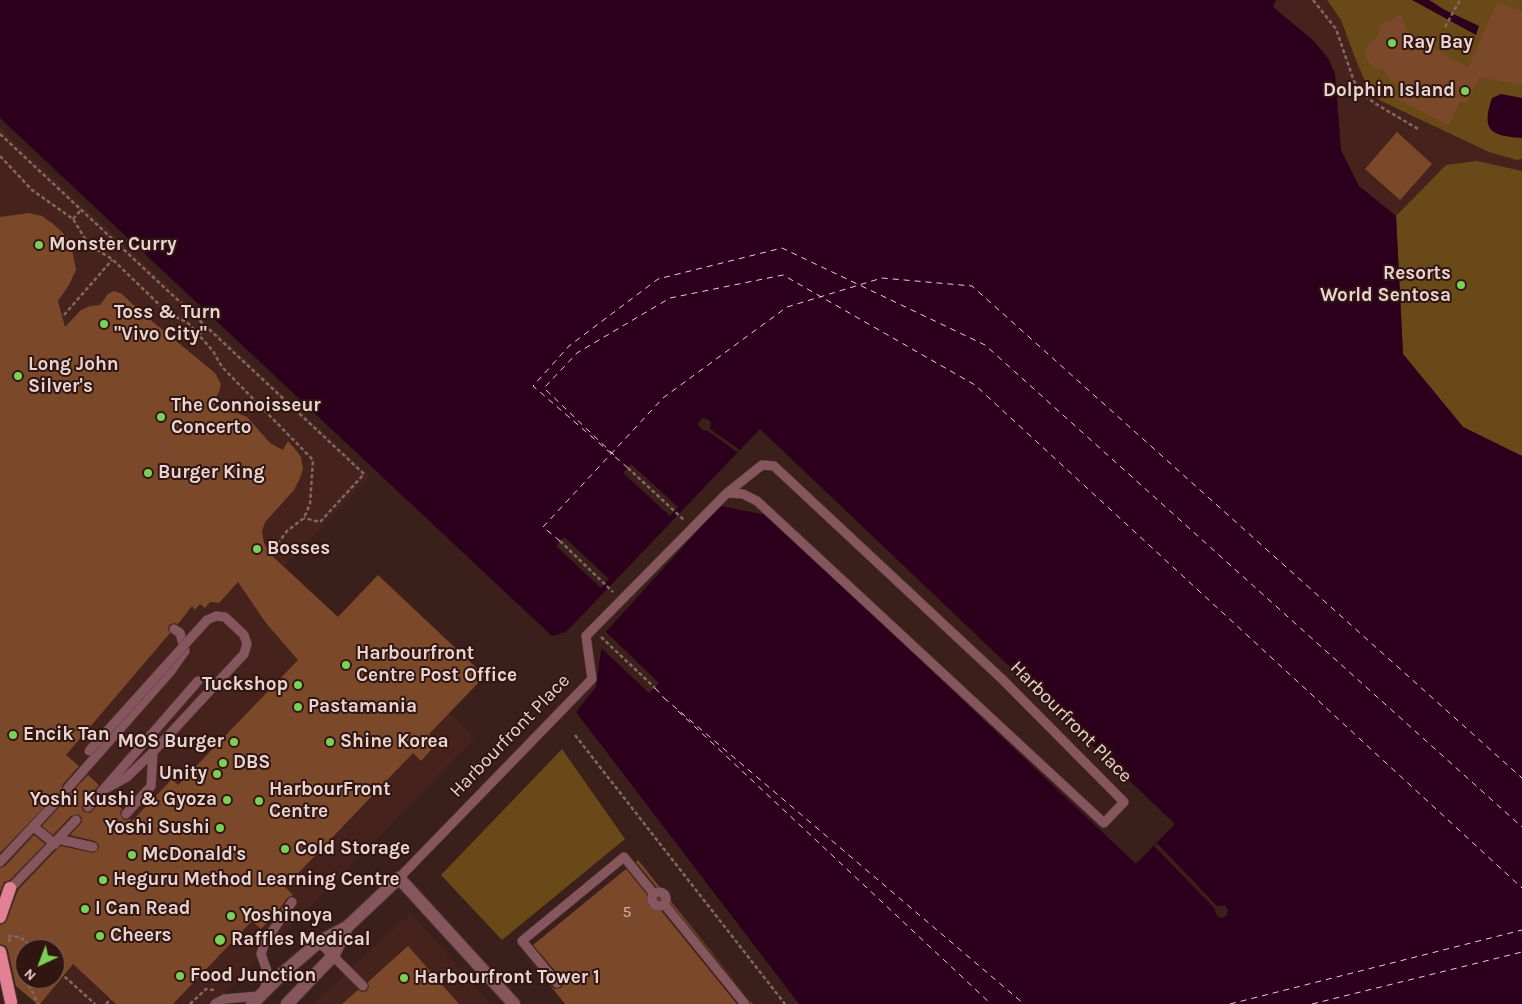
<!DOCTYPE html>
<html>
<head>
<meta charset="utf-8">
<style>
  body { margin:0 }
  #map { position:relative; width:1522px; height:1004px; overflow:hidden; background:#3b1f1a; font-family:Karla,sans-serif }
  canvas { display:block }
  .north { position:absolute; left:15px; top:939px; width:50px; height:50px; box-sizing:border-box; background:#311510; border:1px solid #7b615d; border-radius:50%; rotate:223deg; font-size:14px; font-weight:700; line-height:20px; text-align:center; color:#e9d4d1 }
  .north::after { content:''; display:block; margin:auto; width:18px; height:22px; background:#7ad157; clip-path:polygon(50% 0,100% 100%,50% 72%,0 100%) }
</style>
</head>
<body>
<div id="map">
<canvas width="1522" height="1004"></canvas>
<div class="north">N</div>
</div>
<script>
const c = document.querySelector('canvas').getContext('2d');
c.lineJoin = 'round';
function fillPath(path, color) { c.fillStyle = color; c.fill(path, 'evenodd'); }
function stroke(path, color, width, dash) { c.strokeStyle = color; c.lineWidth = width; c.lineCap = dash ? 'butt' : 'round'; c.setLineDash(dash || []); c.stroke(path); }
function label(font, color, halo, rows, align = 'center') {
  c.font = font + ' Karla,sans-serif'; c.lineWidth = 4; c.setLineDash([]); c.textBaseline = 'middle'; c.strokeStyle = halo; c.fillStyle = color; for (const [text, x, y, turn = 0] of rows) {
    c.save(); c.translate(x, y); c.rotate((+turn || 0) * Math.PI / 180); c.textAlign = isNaN(turn) ? turn : align; if (halo) c.strokeText(text, 0, 0); c.fillText(text, 0, 0); c.restore();
  }
}
fillPath(new Path2D(`
  M1276,0H1522V456L1403,354L1396,216L1359,186L1341,150L1335,74L1273,6Z
  M0,127L370,476L285,566L337,617L378,575L485,676L449,713L475,738L215,1004H36L0,972ZM25,949H55V979H25Z
  M411,913L491,1004H312Z`), '#46221c');
fillPath(new Path2D(`
  M1327,0H1522V159L1517,160L1489,152L1381,101L1369,90L1357,63L1341,20Z
  M1477,161L1522,171V456L1463,427L1403,354L1396,216L1446,165Z
  M562,749L625,839L502,940L441,875Z`), '#694918');
fillPath(new Path2D(`
  M0,0H1276L1273,7L1313,40L1328,58L1335,74L1341,150L1359,186L1396,216L1403,354L1463,427L1522,456V1004H799L576,712L596,687L603,635L720,506L767,515L1136,864L1175,824L760,429L566,632L552,636L0,118Z
  M1412,0H1429L1445,10L1479,26L1476,35Z
  M1501,94L1522,98V138C1490,136 1481,130 1492,98Z`), '#2c001c');
fillPath(new Path2D(`
  M702,418L709,420L711,423L710,429L740,450L737,452L708,431L702,430L698,424Z
  M631,464L678,507L670,516L623,473Z
  M564,537L609,579L601,588L556,546Z
  M604,630L659,683L649,693L599,646L601,634Z
  M1157,843L1217,906L1225,905L1228,910L1227,915L1223,918L1218,917L1215,912V909L1154,846Z`), '#3b1f1a');
stroke(new Path2D(`
  M614,455L544,388L577,353L670,298L783,275L975,385L1522,888
  M628,468L533,386L569,346L658,279L782,248L985,345L1522,827
  M560,541L543,527L663,398L787,307L882,278L972,286L1522,778
  M655,688L664,698
  M664,698L1024,1004
  M678,711L991,1004
  M1230,1004L1522,930
  M1312,1004L1522,952`), '#f8c5de', 1, [6, 5]);
fillPath(new Path2D(`
  M1497,3L1522,11V85L1480,77L1466,104L1460,101L1449,125L1396,99L1401,88L1386,75L1384,70L1373,68L1365,56L1367,47L1378,36L1382,23L1389,21L1401,15L1407,30L1423,47L1425,43L1468,68Z
  M1397,132L1432,164L1400,200L1365,169Z
  M29,213L42,216L52,223L63,233L71,244L76,270L69,285L58,301L65,327L81,310L90,306L100,305L108,294L114,291L122,294L142,313L215,373L221,384L219,392L213,402L225,411L235,412L247,417L270,443L283,450L288,441L295,449L301,457L303,469L300,478L294,490L265,522L262,531L264,543L270,554L338,617L378,575L485,676L429,734L437,743L421,761L413,753L285,887L293,895L287,898L279,910L261,929L252,921L173,1004H116L73,964L40,1004H37L16,986L8,950L6,946L0,944V925L5,923L7,920L18,890L56,850L61,846L94,853L99,848V845L95,841L70,835L82,822V818L78,814L71,816L53,835L42,826L62,804L61,798L55,796L0,853V217ZM238,582L266,623L298,660L178,785L172,779L132,821L130,819L125,820L122,818L120,813L122,809L109,794L90,813L84,812L82,809L83,803L99,785L88,775L72,792L67,794L64,792L62,787L63,784L79,766L66,755L170,633L168,629L169,625L174,623L178,624L192,606L195,610L200,604L205,608L210,602L219,603ZM25,949H55V979H25Z
  M34,835L45,844L10,880L4,882L0,892V868L5,866Z
  M638,860L753,1004H751L750,1000L666,898H663L658,901L659,908L737,1004H565L523,952L552,987L555,989L561,988L563,985L562,979L533,945L626,869L650,898L654,900L658,899L660,896L659,890L636,862Z
  M408,946L459,1004H342L358,990L362,992L367,991L369,987L368,982Z`), '#7b492a');
const lane = new Path2D(`
  M68,788L170,672L185,651L180,633L174,629
  M107,788L127,777L153,752L244,654L247,644L244,635L225,617L216,616L207,620
  M88,807L198,681
  M126,814L151,786L153,752
  M34,827L55,844
  M58,839L93,847
  M0,862L56,802
  M399,878L592,679L586,636L727,493L762,465L774,466L1002,679L1124,802L1104,823L757,501L743,494L727,493
  M7,892L76,820
  M652 899a7 7 0 1 1 14 0a7 7 0 1 1-14 0Z
  M664,904L745,1004
  M319,942L363,986
  M557,983L522,941L624,857L654,894
  M264,990L267,980V971L261,954L265,942L292,902
  M215,1004L224,999L259,996`);
const street = new Path2D(`
  M252,1004L284,972L319,942L347,927L399,878L514,1004
  M287,1004L333,956L347,927`);
const primary = new Path2D(`
  M0,917L10,888
  M0,952L11,1002`);
stroke(lane, '#573c37', 10);
stroke(street, '#573c37', 14);
stroke(primary, '#573c37', 14);
stroke(new Path2D(`
  M1313,0L1336,29L1354,81L1365,96L1376,104L1418,129
  M1445,27L1460,0
  M0,134L364,474L320,522L304,518
  M0,156L32,190L73,219L89,245L112,259L168,313L188,323L213,351L222,367L313,460L310,504L304,518L287,531L270,554
  M73,219L81,210
  M64,315L112,260
  M199,335L206,327
  M628,468L684,520
  M560,541L613,592
  M601,637L655,688
  M575,735L785,1004
  M10,942L8,936L20,937L34,949
  M17,957L25,976
  M55,968L95,1004
  M26,979L38,1004
  M106,1004L111,999
  M190,1004L206,989L213,990L214,992`), '#816864', 2.5, [4, 2.5]);
stroke(lane, '#85565e', 9);
stroke(street, '#85565e', 12);
stroke(primary, '#e28193', 12);
const laneBridge = new Path2D(`
  M89,751L207,620`);
stroke(laneBridge, '#573c37', 10, []);
stroke(laneBridge, '#85565e', 9);
for (const [x, y, r, color] of [
  [1392,43,5,"#7ad157"],
  [1465,91,5,"#7ad157"],
  [39,245,5,"#7ad157"],
  [1461,285,5,"#7ad157"],
  [104,324,5,"#7ad157"],
  [18,376,5,"#7ad157"],
  [161,417,5,"#7ad157"],
  [148,473,5,"#7ad157"],
  [257,549,5,"#7ad157"],
  [346,665,5,"#7ad157"],
  [298,685,5,"#7ad157"],
  [298,707,5,"#7ad157"],
  [13,735,5,"#7ad157"],
  [234,742,5,"#7ad157"],
  [330,742,5,"#7ad157"],
  [223,763,5,"#7ad157"],
  [217,774,5,"#7ad157"],
  [227,800,5,"#7ad157"],
  [259,801,5,"#7ad157"],
  [220,828,5,"#7ad157"],
  [285,849,5,"#7ad157"],
  [132,855,5,"#7ad157"],
  [103,880,5,"#7ad157"],
  [85,909,5,"#7ad157"],
  [231,916,5,"#7ad157"],
  [100,936,5,"#7ad157"],
  [220,940,6,"#7ad157"],
  [180,976,5,"#7ad157"],
  [404,978,5,"#7ad157"]
]) { const dot = new Path2D(); dot.arc(x, y, r, 0, 2 * Math.PI); c.fillStyle = color; c.fill(dot); stroke(dot, '#311510', 2); }
label('16px', '#ceb1a7', null, [
  ["5",627,912]
]);
label('bold 19px', '#e9d4d1', '#311510', [
  ["Ray Bay",1402,43],
  ["Dolphin Island",1455,91,"right"],
  ["Monster Curry",49,245],
  ["Resorts",1451,274,"right"],
  ["World Sentosa",1451,296,"right"],
  ["Toss & Turn",114,313],
  ["\"Vivo City\"",114,335],
  ["Long John",28,365],
  ["Silver's",28,387],
  ["The Connoisseur",171,406],
  ["Concerto",171,428],
  ["Burger King",158,473],
  ["Bosses",267,549],
  ["Harbourfront",356,654],
  ["Centre Post Office",356,676],
  ["Tuckshop",288,685,"right"],
  ["Pastamania",308,707],
  ["Encik Tan",23,735],
  ["MOS Burger",224,742,"right"],
  ["Shine Korea",340,742],
  ["DBS",233,763],
  ["Unity",207,774,"right"],
  ["HarbourFront",269,790],
  ["Centre",269,812],
  ["Yoshi Kushi & Gyoza",217,800,"right"],
  ["Yoshi Sushi",210,828,"right"],
  ["Cold Storage",295,849],
  ["McDonald's",142,855],
  ["Heguru Method Learning Centre",113,880],
  ["I Can Read",95,909],
  ["Yoshinoya",241,916],
  ["Cheers",110,936],
  ["Raffles Medical",231,940],
  ["Food Junction",190,976],
  ["Harbourfront Tower 1",414,978]
], 'left');
label('19px', '#e9d4d1', '#311510', [
  ["Harbourfront Place",1071,722,45],
  ["Harbourfront Place",510,736,-46]
]);
</script>
</body>
</html>
